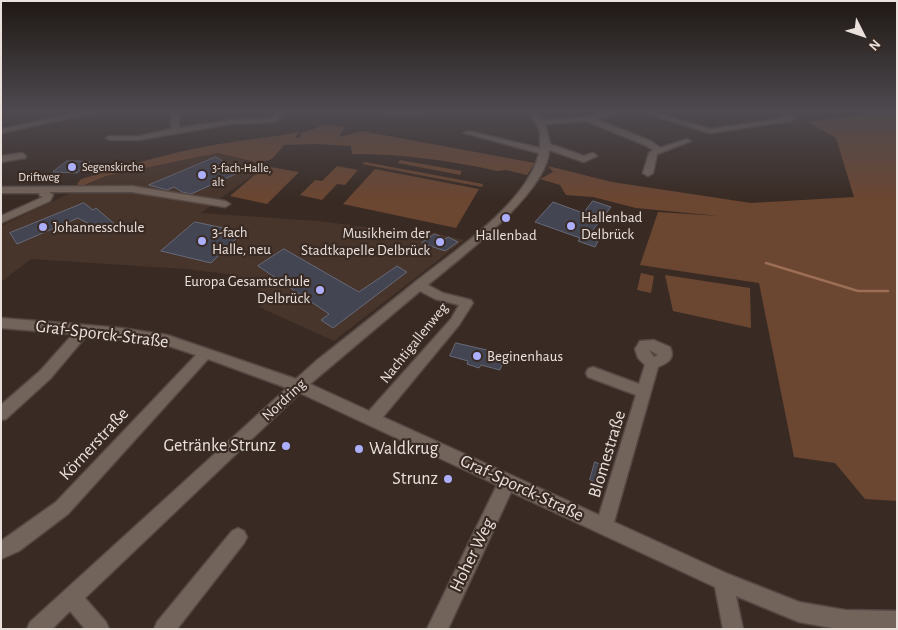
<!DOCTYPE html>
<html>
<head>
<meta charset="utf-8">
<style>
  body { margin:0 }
  #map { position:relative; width:898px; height:630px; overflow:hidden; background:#392b24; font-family:"Alegreya Sans",sans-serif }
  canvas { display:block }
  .frame { position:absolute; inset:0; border:2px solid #eae0dc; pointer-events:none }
  .north { position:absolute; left:838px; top:10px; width:50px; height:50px; -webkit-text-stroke:4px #392b24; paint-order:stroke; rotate:131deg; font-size:14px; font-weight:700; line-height:20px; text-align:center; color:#eae0dc }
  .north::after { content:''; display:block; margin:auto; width:18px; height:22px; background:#eae0dc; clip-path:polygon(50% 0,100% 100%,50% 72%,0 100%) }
</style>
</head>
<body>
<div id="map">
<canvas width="898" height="630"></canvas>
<div class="frame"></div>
<div class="north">N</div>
</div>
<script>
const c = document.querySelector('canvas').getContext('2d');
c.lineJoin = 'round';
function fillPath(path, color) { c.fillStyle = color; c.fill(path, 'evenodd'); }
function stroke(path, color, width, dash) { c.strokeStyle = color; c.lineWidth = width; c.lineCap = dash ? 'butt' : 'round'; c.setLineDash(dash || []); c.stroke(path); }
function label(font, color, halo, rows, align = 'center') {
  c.font = font + ' "Alegreya Sans",sans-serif'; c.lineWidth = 4.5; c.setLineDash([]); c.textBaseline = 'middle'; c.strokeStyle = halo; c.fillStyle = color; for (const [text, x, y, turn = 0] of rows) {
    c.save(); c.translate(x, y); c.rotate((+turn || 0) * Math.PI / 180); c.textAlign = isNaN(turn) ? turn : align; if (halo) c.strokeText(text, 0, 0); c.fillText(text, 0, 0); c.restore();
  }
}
fillPath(new Path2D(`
  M219,153L265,166L201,213L319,221L412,233H435L464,240L334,341L259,307L267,295L236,275L185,269L31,259L1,282V226L106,176Z`), '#47342a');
fillPath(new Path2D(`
  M881,112H893L884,118L897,112V501L865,499L835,463L794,457L759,283L640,265L658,212L719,216L636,208L593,197L566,195L560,185L540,179L553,172L548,166L612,182L751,203L854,197L836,138L807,122Z
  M324,125L345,127L339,137L362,131L535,163L527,175L506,170L497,171C448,160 402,154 352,154L351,146L317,144L284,145L272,159L259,163L218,153L106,176L80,187L77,184L81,179C123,167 165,154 208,146C238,140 269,138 299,132L295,138H299L302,133Z
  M400,160L462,171L460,175L398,163Z
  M365,162L483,184L482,187L362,164Z
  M265,166L299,172L267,204L230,196Z
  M337,166L358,170L345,185L337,184L322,200L300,195L315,180L322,181Z
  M375,169L479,189L456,228L343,204Z
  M641,273L654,276L651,293L637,290Z
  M665,275L750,288L751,328L673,311Z`), '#6b4631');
stroke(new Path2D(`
  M766,263L858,291H888`), '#9b6e55', 2.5);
const building = new Path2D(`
  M216,157L240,172L191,194L182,192L174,187L167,190L149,185Z
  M67,161H78L90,162L77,173L53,172Z
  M593,201L611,207L593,230L602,233L595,247L578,241L580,238L535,222L553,202L583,213Z
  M84,203L93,210L96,208L119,228L105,234L94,224L91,225L78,218L17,244L10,233Z
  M195,222L243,232L211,263L161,251Z
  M435,234L446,239L448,237L458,242L445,251L422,243Z
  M284,249L359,292L397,266L407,272L333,328L321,320L329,314L258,266Z
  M456,343L500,353V355L505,357L500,370L481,365L479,368L467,364L468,361L450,356Z
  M595,462L608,468L603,486L590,480Z`);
fillPath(building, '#444553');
stroke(building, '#676978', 1);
const minor = new Path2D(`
  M81,112H97L1,133V129Z
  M171,112H179V128L230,120L272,118L278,112H286L274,122L230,124L139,140H110L106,138L110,136H139L171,129Z
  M385,112H426L422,114H389Z
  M529,112H536L542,120L587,117L606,112H616V114L595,119L651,141L660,148L687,139L691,141L657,154L653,173L648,176L643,173L649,153L653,150L645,145L586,121L545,124L550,144L584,156L593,153L597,156L584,162L549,150C548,192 460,258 428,285L443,293L471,300L473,303L459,325L383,417L599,515L636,395L588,377L586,373L588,369L593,367L639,384L645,365L638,358L635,349L640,341L654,340L670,347C676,359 667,363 658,367L614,522L728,574L799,602L845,610L897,611V629H838L799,622L736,596L743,629H723L715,587L511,492L448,629H427L497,485L300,393L85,598L106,622L109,629H85L70,611L52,629H27L30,622L287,388L208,359L68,514L19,551L1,559V541L56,502L196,355L166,345L87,335L50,379L6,419L1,420V405L40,371L73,334L1,328V318L121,328L167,335L296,379L316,361C349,335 382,309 414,283C453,252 528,203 539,153L464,133L468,131L540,148V131ZM420,291L435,299L459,305L451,319L369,411L310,384ZM649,350L658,355L654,357Z
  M642,112H652L710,129L785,118L781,112H788L795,119L791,121L710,133Z
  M22,153L26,156L25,158L1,162V156Z
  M132,186L225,201L230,204L225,207L132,192H49L53,195L50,201L1,223V216L43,197L40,196L39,193H1V187Z
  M238,528L244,531L247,537L244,543L177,629H154L157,622L232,531Z`);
stroke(minor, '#554843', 3);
fillPath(minor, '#73645b');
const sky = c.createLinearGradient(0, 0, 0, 200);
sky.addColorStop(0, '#1f1814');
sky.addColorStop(0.56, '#4e4a50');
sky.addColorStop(1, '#4e4a5000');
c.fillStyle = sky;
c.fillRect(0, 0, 898, 200);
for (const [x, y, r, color] of [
  [72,167,5,"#acaffb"],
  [202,175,5,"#acaffb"],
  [506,218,5,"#acaffb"],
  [571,226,5,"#acaffb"],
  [43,227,5,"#acaffb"],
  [202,241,5,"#acaffb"],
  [440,242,5,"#acaffb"],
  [320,290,5,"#acaffb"],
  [477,356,5,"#acaffb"],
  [286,446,5,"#acaffb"],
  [359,449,5,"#acaffb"],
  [448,479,5,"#acaffb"]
]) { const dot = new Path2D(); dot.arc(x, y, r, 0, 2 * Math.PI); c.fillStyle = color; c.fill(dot); stroke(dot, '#392b24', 2); }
label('12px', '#eae0dc', '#392b24', [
  ["Segenskirche",82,167],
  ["3-fach-Halle,",212,168],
  ["alt",212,182]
], 'left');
label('12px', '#eae0dc', '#392b24', [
  ["Driftweg",39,177]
]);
label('15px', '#eae0dc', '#392b24', [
  ["Hallenbad",581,217],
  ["Delbrück",581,234],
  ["Johannesschule",53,227],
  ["3-fach",212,232],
  ["Halle, neu",212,249],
  ["Musikheim der",430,233,"right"],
  ["Stadtkapelle Delbrück",430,250,"right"],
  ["Hallenbad",506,235,"center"],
  ["Europa Gesamtschule",310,281,"right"],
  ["Delbrück",310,298,"right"],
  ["Beginenhaus",487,356]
], 'left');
label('15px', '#eae0dc', '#392b24', [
  ["Nachtigallenweg",414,343,-51],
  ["Nordring",284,400,-43]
]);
label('18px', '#eae0dc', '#392b24', [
  ["Graf-Sporck-Straße",102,334,7],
  ["Körnerstraße",94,444,-47],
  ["Blomestraße",607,454,-73],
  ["Graf-Sporck-Straße",522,488,25],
  ["Hoher Weg",472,555,-64]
]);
label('18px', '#eae0dc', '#392b24', [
  ["Getränke Strunz",276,446],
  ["Waldkrug",369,449,"left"],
  ["Strunz",438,479]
], 'right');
</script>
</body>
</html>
